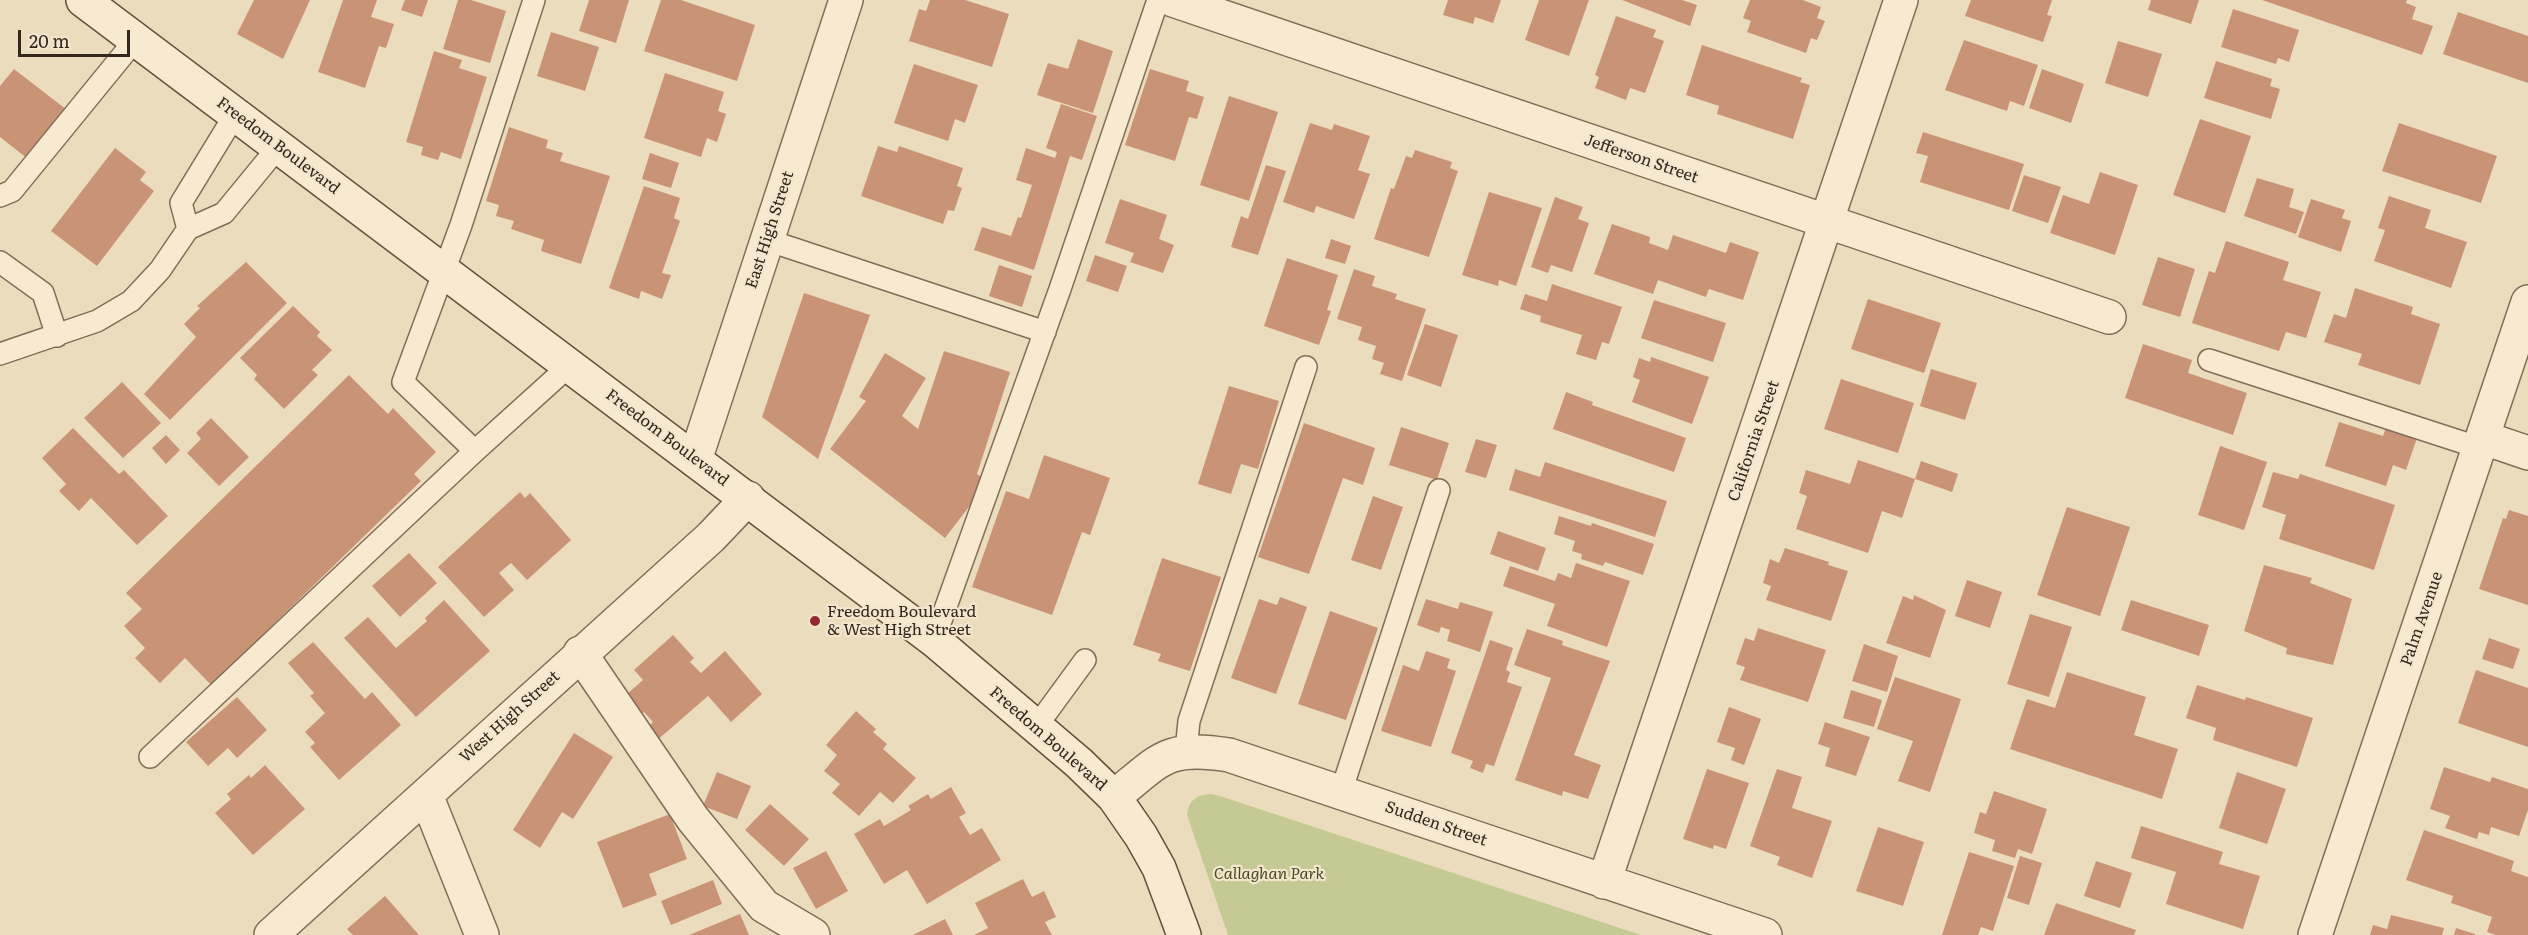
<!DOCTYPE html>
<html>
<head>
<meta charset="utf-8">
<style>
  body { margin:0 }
  #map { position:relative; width:2528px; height:935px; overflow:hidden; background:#ecdcbe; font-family:Literata,serif }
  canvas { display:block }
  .scale { position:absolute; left:18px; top:30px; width:112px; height:27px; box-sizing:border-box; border:3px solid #33261c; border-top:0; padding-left:8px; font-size:18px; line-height:21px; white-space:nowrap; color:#33261c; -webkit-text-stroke:4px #f3e6cd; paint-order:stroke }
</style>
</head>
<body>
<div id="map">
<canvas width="2528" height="935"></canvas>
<div class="scale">20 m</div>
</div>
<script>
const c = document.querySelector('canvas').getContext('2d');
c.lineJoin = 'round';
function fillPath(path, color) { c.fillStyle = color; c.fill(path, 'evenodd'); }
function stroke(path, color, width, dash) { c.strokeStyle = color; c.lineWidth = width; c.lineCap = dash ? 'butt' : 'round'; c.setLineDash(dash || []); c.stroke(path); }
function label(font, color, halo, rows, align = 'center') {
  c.font = font + ' Literata,serif'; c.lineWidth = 4.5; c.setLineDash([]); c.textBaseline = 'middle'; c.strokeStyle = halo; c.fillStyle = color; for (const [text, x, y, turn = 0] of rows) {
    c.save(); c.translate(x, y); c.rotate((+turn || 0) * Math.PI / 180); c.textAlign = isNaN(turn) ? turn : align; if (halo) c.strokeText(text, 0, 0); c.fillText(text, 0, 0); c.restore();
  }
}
fillPath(new Path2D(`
  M1212,794L1223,797L1641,935H1228L1187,815C1189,799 1197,795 1212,794Z`), '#c5c993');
fillPath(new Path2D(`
  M254,0H310L283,59L237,34Z
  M343,0H377L371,17L394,24L386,48L379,46L365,88L318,72Z
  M405,0H428L422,17L401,10Z
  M458,0H471L506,11L490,63L443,49Z
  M589,0H629L616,43L579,31Z
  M661,0H681L755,25L737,81L644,51Z
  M930,0H965L1009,14L992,67L909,41L919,9L926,11Z
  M1448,0H1501L1493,23L1475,17L1473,24L1443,15Z
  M1539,0H1589L1569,56L1525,40Z
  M1622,0H1682L1697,5L1690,26Z
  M1750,0H1803L1821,7L1817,18L1825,21L1817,40L1811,38L1806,53L1747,32L1751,21L1743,18Z
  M1971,0H2052L2047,15L2052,16L2043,42L1965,16Z
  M2151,0H2199L2191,24L2148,10Z
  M2262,0H2407L2406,3L2416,7L2412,19L2433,26L2422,55Z
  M2233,9L2299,30L2289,62L2278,58L2276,64L2221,47Z
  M2458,12L2528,36V83L2443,54Z
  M1616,16L1656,30L1653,37L1664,41L1645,93L1630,88L1626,100L1595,88L1599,77L1595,75Z
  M551,32L599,47L585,91L537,76Z
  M1078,39L1113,51L1093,113L1037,95L1048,63L1068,69Z
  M1964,40L2038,65L2024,106L2010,101L2007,111L1945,90Z
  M2118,41L2162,54L2148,97L2105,83Z
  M1702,45L1802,78L1800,82L1810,85L1793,139L1717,114L1719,106L1686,95Z
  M434,51L462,60L459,68L487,77L461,159L441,152L438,160L421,155L423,147L406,142Z
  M2216,61L2272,79L2270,86L2280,89L2271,119L2204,98Z
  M914,64L978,85L965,123L955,119L948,141L894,123Z
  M14,69L67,110L28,159L0,137V86Z
  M1150,69L1189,81L1186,91L1204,97L1197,119L1189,117L1175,161L1125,145Z
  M2042,69L2084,84L2071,123L2029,108Z
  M665,73L724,92L718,111L726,114L717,142L707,138L701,157L644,138Z
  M1229,96L1278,112L1249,201L1200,185Z
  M1061,104L1097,116L1082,160L1070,156L1034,270L974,250L982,227L1011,236L1018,217L1021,218L1032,185L1016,180L1026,148L1055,158L1057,152L1046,148Z
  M2200,119L2251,136L2225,213L2173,195Z
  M1310,123L1332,130L1334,124L1370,136L1358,170L1370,174L1354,219L1316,206L1314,213L1283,202Z
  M2399,123L2497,156L2481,203L2382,171Z
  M509,127L548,140L546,148L563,153L560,161L610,176L581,264L541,251L544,240L511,229L514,221L496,216L499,205L486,201Z
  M1923,132L2024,164L2009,210L1920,182L1928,156L1916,153Z
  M878,146L897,152L899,146L963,168L957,186L962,188L954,211L948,210L943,224L861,196Z
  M115,148L146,172L140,180L154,191L97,266L51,231Z
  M1415,150L1452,162L1450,168L1458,171L1429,257L1374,239L1391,188L1394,189L1406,156L1412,158Z
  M650,153L679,163L671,188L642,179Z
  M1266,165L1286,171L1258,255L1231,247L1241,216L1248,219Z
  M2100,172L2138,185L2115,255L2050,233L2063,195L2089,204Z
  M2024,175L2061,187L2048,223L2012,211Z
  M2257,178L2294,189L2289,207L2304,212L2296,234L2244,216Z
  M644,186L680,198L674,218L680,221L662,273L671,275L662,299L641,291L639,299L609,288Z
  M1489,192L1542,208L1516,286L1499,280L1498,286L1462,275Z
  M2389,196L2431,210L2425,228L2467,242L2451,288L2374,261L2385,230L2378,228Z
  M1555,197L1583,207L1578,219L1589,223L1572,272L1551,265L1548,273L1531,267Z
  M1120,199L1167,215L1159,239L1174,245L1163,273L1130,262L1134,253L1105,243Z
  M2311,199L2345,210L2342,218L2351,221L2341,252L2298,237Z
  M1612,224L1650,237L1649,243L1668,250L1673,235L1726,253L1730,242L1759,252L1743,300L1709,289L1706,297L1658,280L1653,294L1594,274Z
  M1331,239L1351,246L1345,264L1325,258Z
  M2226,241L2289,262L2283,280L2321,292L2306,338L2286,332L2279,351L2192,323L2209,271L2215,273Z
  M1095,255L1127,266L1118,292L1086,281Z
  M2158,257L2195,269L2180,317L2142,305Z
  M1287,258L1338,275L1327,310L1331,311L1319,345L1264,326Z
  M246,262L287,303L170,420L144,394L196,337L184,324L200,308L197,306Z
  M999,265L1032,276L1022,307L989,296Z
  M1354,269L1375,276L1372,286L1397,294L1395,299L1426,309L1402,381L1380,374L1384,363L1372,359L1376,346L1358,340L1362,327L1337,319Z
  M1552,284L1622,307L1609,344L1602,342L1596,360L1576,354L1582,335L1540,322L1541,316L1520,309L1525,294L1547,301Z
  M2355,288L2413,307L2411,314L2440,324L2420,385L2358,365L2362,354L2324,342L2334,314L2346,318Z
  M804,293L870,315L818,459L762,417Z
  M1868,299L1941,323L1924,373L1851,349Z
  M1654,300L1726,323L1713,362L1641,338Z
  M293,306L320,332L317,336L332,350L312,370L318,375L284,409L254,379L257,375L240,358Z
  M1425,324L1458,335L1441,387L1407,375Z
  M2143,344L2192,360L2188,373L2247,393L2233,435L2125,398Z
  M944,351L1010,372L977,474L988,482L945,538L830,449L866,401L859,397L885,353L926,378L902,416L918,429Z
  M1651,357L1709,377L1692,424L1632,402L1640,380L1633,377L1639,358L1650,362Z
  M1931,369L1977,383L1965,420L1920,406Z
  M349,375L388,414L393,408L436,452L414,474L421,481L211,685L185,658L160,683L135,658L145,648L124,626L142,609L126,593Z
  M1841,379L1914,403L1898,453L1824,429Z
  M122,382L161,423L123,458L84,418Z
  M1229,386L1279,401L1258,469L1241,464L1231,494L1198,484Z
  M1566,392L1593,402L1592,405L1686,438L1674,472L1553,429Z
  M211,418L249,457L219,486L187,453L201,439L196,433Z
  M2339,422L2383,436L2386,428L2417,438L2406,470L2393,465L2386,486L2325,466Z
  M1304,423L1375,448L1363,485L1343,478L1309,574L1258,557Z
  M1401,427L1449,443L1437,480L1389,465Z
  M73,428L119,474L124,470L168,516L137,545L91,498L79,511L59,491L66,484L42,458Z
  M166,435L180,450L166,464L152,448Z
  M1476,439L1497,445L1486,478L1465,472Z
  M2220,446L2267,462L2244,530L2198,515Z
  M1044,455L1110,478L1090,535L1082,532L1052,615L972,587L1006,491L1029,499Z
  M1858,460L1915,479L1902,518L1882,511L1868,553L1796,529L1807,496L1799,493L1806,470L1850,484Z
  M1921,461L1958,474L1952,492L1915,479Z
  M1545,462L1667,501L1655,537L1509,490L1515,469L1540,477Z
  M2273,472L2298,479L2300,474L2395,505L2374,570L2279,539L2286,515L2262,507Z
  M520,492L525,498L530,493L571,540L527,580L511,563L499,573L514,590L484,617L438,567Z
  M1373,496L1403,507L1381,570L1351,560Z
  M2067,507L2130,527L2100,616L2037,595Z
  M2509,510L2528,516V605L2479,589L2503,518L2506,519Z
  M1559,516L1591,526L1592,523L1654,544L1643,575L1605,562L1603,566L1581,559L1582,554L1572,551L1575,541L1554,534Z
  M1498,531L1546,548L1538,571L1490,554Z
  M1785,548L1829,562L1828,565L1848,571L1831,621L1766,600L1771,586L1763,583L1770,559L1779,563Z
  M409,553L437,583L400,617L372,586Z
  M1162,558L1221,577L1190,671L1158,661L1161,654L1133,645Z
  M1576,563L1630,581L1607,647L1547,626L1555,604L1503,586L1510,566L1555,581L1558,573L1571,578Z
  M2264,565L2312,578L2310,583L2352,599L2333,665L2286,654L2287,648L2244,631Z
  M1967,580L2002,592L1990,628L1955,616Z
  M1914,595L1946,610L1930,658L1886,643L1903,596L1913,600Z
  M1280,597L1307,607L1276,694L1231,678L1259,599L1277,605Z
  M1426,599L1458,609L1460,602L1493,612L1480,652L1447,641L1450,630L1441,627L1439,633L1417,625Z
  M444,600L490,651L416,717L344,638L368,617L396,648L427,621L425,618Z
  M2131,600L2209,625L2199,656L2121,630Z
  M1330,611L1378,628L1346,720L1298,704Z
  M2030,614L2072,627L2049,697L2007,684Z
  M1758,628L1826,650L1808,702L1740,680L1745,667L1736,664L1745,638L1754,641Z
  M1527,629L1563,641L1562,645L1610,661L1574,755L1601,765L1588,799L1563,791L1562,796L1515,780L1551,678L1514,665Z
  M673,635L694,658L690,662L701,673L725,651L762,694L731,722L708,696L655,742L644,730L653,722L644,712L635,719L619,701L643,680L634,670Z
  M2489,638L2520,649L2513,669L2482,659Z
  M1490,640L1513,648L1506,670L1510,672L1507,682L1522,687L1494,766L1486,764L1483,773L1470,768L1473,761L1451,753Z
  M313,642L365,699L372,692L401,725L339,780L310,747L315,743L305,732L325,713L310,696L314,693L288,663Z
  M1864,644L1898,656L1887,692L1852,681Z
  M1426,651L1450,659L1447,668L1456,671L1431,747L1381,731L1403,665L1419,671Z
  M2476,670L2528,688V747L2458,723Z
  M2067,672L2146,697L2134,735L2178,749L2162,799L2010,749L2027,699L2055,708Z
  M1895,677L1961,699L1930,792L1898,781L1913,741L1877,729Z
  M2197,685L2245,700L2246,697L2313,718L2297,767L2213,740L2216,728L2186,718Z
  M1851,690L1882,700L1874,727L1843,718Z
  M237,697L267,730L237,758L228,748L208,766L186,742Z
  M1729,707L1761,719L1744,765L1731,760L1735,748L1717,742Z
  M856,711L876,729L873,732L887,744L883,749L916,778L893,803L880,792L859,816L832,793L840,784L824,771L837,755L826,745Z
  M1825,722L1870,737L1856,776L1825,766L1830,748L1818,744Z
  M574,733L613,757L573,819L562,812L540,848L513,830Z
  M265,765L305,809L253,855L215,813L231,799L227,794L249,775L251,778Z
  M2444,767L2490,782L2492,777L2528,789V810L2519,836L2491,827L2489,835L2479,832L2477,839L2445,828L2450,816L2430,809Z
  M1707,769L1749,783L1726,849L1714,845L1713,849L1683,839Z
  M1777,769L1802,777L1792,808L1832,821L1812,878L1777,865L1780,857L1750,846Z
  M717,772L751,786L737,819L703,806Z
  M2237,772L2286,789L2267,844L2219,828Z
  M951,787L966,813L959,817L970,835L982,828L1001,860L927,904L907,870L884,884L854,834L880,819L884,826L911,810L908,806L928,794L931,799Z
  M1994,791L2047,809L2032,854L2018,849L2015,858L1992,851L1995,840L1974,833L1980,812L1986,814Z
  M770,804L809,839L784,866L745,830Z
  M670,814L687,859L649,874L657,895L623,908L597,842Z
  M2141,826L2223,852L2219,864L2260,876L2243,929L2166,904L2176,872L2131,858Z
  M1878,827L1924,842L1903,906L1856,891Z
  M2424,830L2514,861L2511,871L2528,877V935H2496L2487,932L2492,917L2451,903L2453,896L2406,880Z
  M826,851L848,891L816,909L793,868Z
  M1969,852L2014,866L1993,931L1981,927L1978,935H1942Z
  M2020,856L2042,863L2029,905L2007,898Z
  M2096,861L2132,873L2120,908L2084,896Z
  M1023,879L1032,897L1044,891L1056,917L1045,922L1052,935H974L988,928L975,903Z
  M713,880L722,904L671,925L661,901Z
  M385,896L419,935H353L347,929Z
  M2056,903L2136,930L2134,935H2044Z
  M740,914L749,935H689Z
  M2391,915L2444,928L2442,935H2370L2373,925L2387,929Z
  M945,919L953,935H913Z
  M2456,928L2475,934V935H2454Z`), '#c99475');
const lane = new Path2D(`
  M0,196L12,191L136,39
  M188,229L181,203L236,113
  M767,240L1045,332
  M0,262L43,293L57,336
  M0,354L97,321L131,301L160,270L188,229L224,213L279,146
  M2209,360L2480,448
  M475,451L403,382L461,225L534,0
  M934,640L1060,289L1158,0
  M1036,727L1085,660
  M1186,751L1189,721L1306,367
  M150,757L475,451L569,366
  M1341,792L1439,490`);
const street = new Path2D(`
  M1173,0L2109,317
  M2484,438L2528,453
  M695,460L846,0
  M580,653L693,819L764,906L813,935
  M426,795L482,935
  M1114,797C1161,759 1166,745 1229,755L1765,935
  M1604,882L1901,0
  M271,935L711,537L748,498
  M2315,935L2528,302`);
const secondary = new Path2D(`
  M83,0L934,640L1079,763L1114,797L1141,836L1159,868L1184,935`);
stroke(lane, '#836d58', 24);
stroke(street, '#836d58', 36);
stroke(secondary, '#654e3b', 36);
stroke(lane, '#f7ead1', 21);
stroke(street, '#f7ead1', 33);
stroke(secondary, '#f7ead1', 33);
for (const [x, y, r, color] of [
  [815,621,6,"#902a30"]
]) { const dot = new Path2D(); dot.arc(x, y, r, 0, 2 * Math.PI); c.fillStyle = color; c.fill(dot); stroke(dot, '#f3e6cd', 2); }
label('16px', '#33261c', '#f3e6cd', [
  ["Freedom Boulevard",278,146,37],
  ["Jefferson Street",1641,159,19],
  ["East High Street",770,230,-72],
  ["Freedom Boulevard",667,438,37],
  ["California Street",1754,441,-71],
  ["Palm Avenue",2422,619,-71],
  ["West High Street",510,717,-42],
  ["Freedom Boulevard",1048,739,41],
  ["Sudden Street",1436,824,19]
]);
label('16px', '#33261c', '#f3e6cd', [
  ["Freedom Boulevard",827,612],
  ["& West High Street",827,630]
], 'left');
label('italic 16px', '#464f23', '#f3e6cd', [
  ["Callaghan Park",1269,874]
]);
</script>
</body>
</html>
